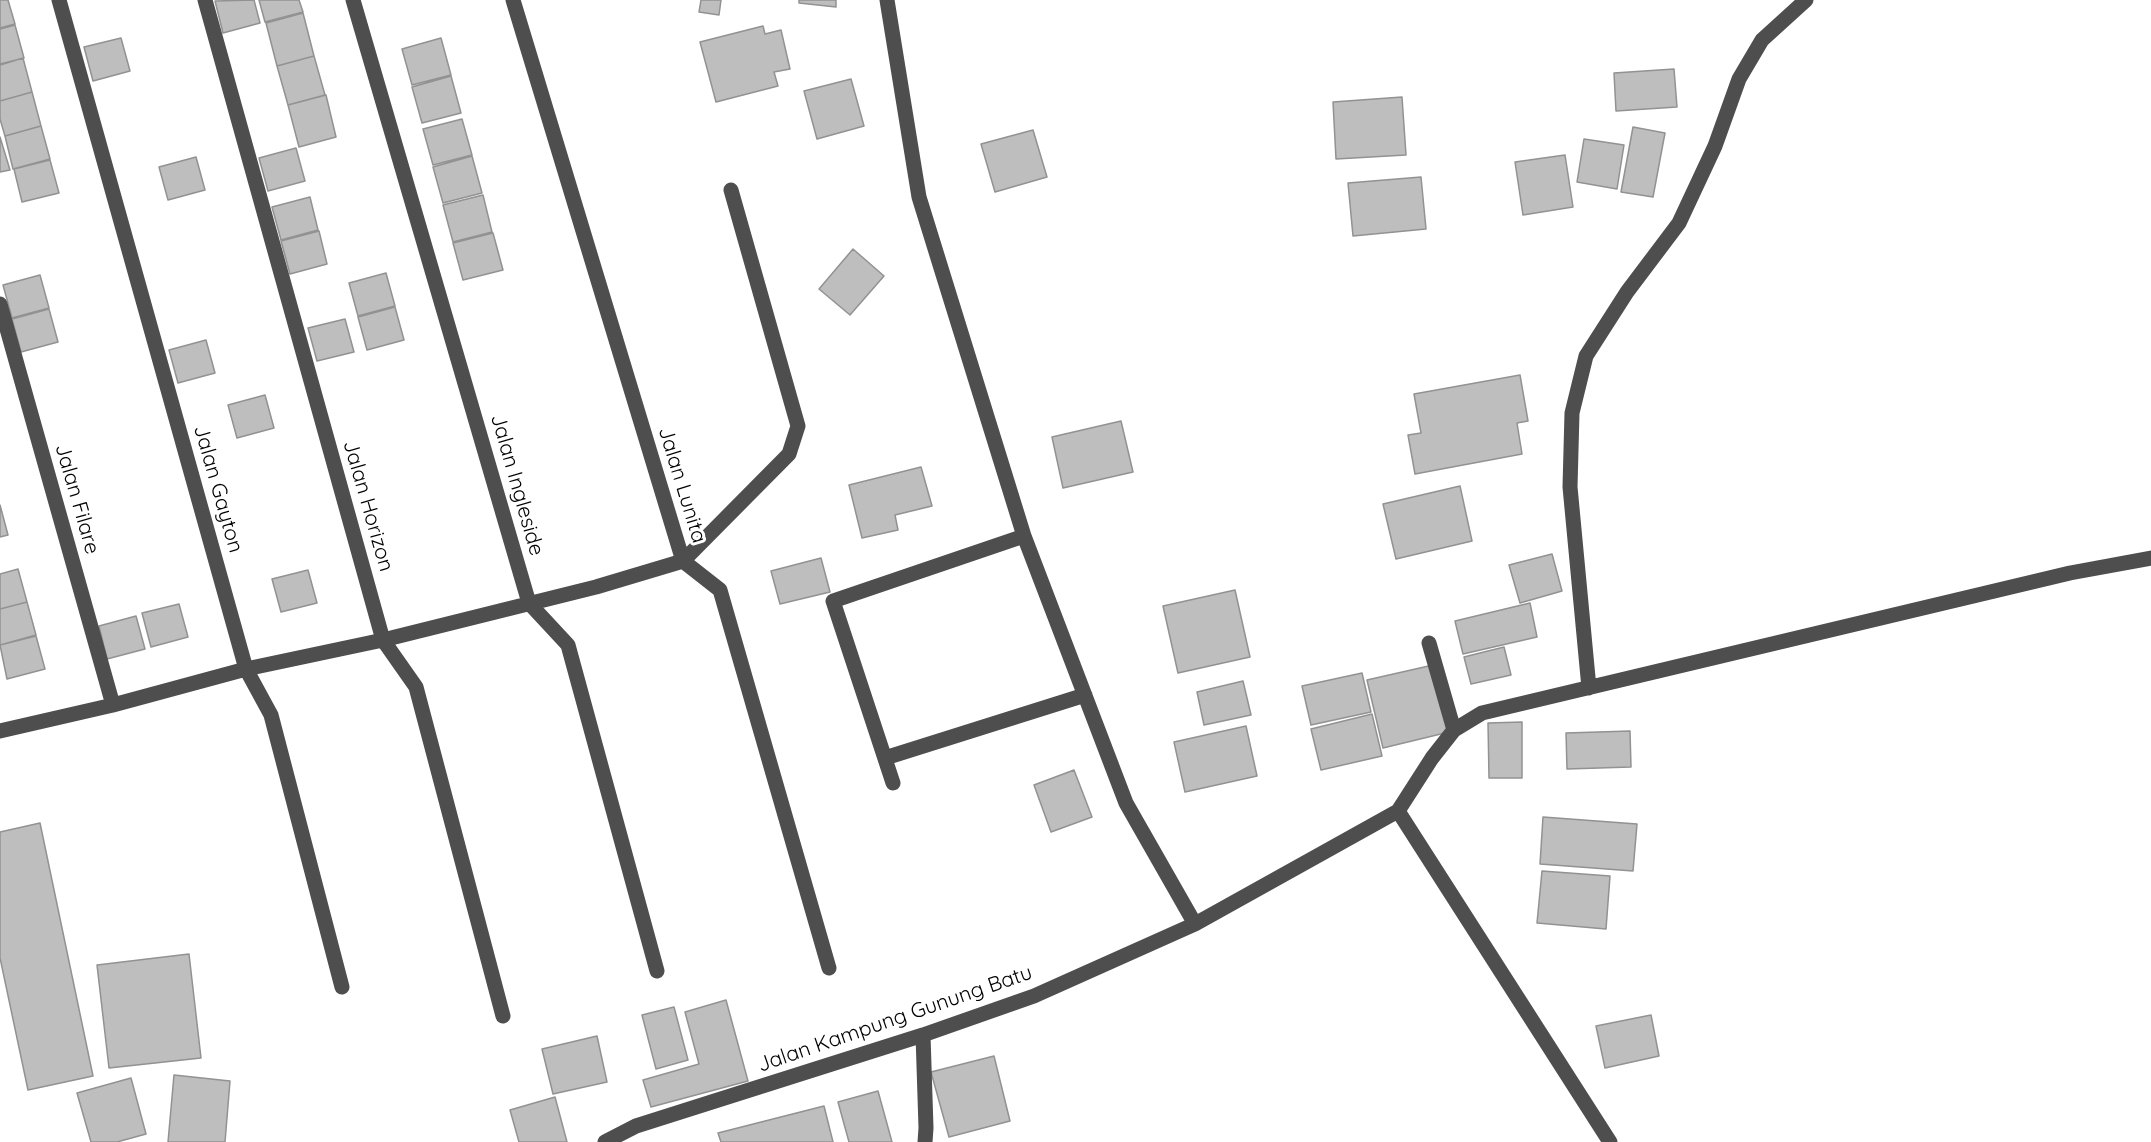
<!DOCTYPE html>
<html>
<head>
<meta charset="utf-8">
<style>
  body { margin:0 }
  canvas { display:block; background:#fff }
</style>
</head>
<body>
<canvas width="2151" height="1142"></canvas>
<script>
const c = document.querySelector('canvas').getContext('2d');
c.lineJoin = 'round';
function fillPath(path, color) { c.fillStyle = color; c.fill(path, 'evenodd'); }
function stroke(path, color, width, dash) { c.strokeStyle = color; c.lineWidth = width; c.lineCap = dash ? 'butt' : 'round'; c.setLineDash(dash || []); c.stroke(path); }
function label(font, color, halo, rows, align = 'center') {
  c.font = font + ' Quicksand,sans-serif'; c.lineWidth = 6; c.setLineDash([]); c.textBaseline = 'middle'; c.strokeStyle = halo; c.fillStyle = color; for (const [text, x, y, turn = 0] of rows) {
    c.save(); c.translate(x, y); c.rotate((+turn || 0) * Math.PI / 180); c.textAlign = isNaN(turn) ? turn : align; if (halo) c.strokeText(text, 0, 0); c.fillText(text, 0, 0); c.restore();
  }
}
const building = new Path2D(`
  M0,0H8L15,24L0,28Z
  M254,0L260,23L223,33L215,1Z
  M259,0H299L303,12L265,22Z
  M701,0H721L719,15L699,12Z
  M799,0H836V7L799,3Z
  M303,13L314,56L277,66L266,23Z
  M15,25L24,58L0,64V29Z
  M763,26L765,34L781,30L790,69L774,72L778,86L716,102L700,42Z
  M121,38L130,71L93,81L84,47Z
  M441,38L451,75L412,85L402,49Z
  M314,56L325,95L288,105L277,66Z
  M23,58L32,92L0,101V65Z
  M1674,69L1677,107L1616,111L1614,73Z
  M451,76L461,113L422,123L412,87Z
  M851,79L864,126L817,139L804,91Z
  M32,92L41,126L5,136L0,119V101Z
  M326,95L336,137L299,147L288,105Z
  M1402,97L1406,155L1336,159L1333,102Z
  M462,119L472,155L433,165L423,129Z
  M41,126L50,159L13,169L5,136Z
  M1633,127L1665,133L1653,197L1621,192Z
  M1033,130L1047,177L995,192L981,144Z
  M0,137L10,170L0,172Z
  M1584,139L1624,145L1617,189L1577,182Z
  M296,148L305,181L268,191L259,158Z
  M1565,155L1573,207L1523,215L1515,162Z
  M472,156L482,193L443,203L433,167Z
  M196,157L205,190L168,200L159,167Z
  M50,160L59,193L22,202L14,169Z
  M1421,177L1426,229L1353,236L1348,183Z
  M483,195L492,232L453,242L443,205Z
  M310,197L318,230L281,240L272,207Z
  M319,231L327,264L290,274L281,241Z
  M493,233L503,270L463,280L453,243Z
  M853,249L884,276L850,315L819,289Z
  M386,273L395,306L358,316L349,283Z
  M40,275L49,308L12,318L3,285Z
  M395,307L404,340L367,350L358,317Z
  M49,309L58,342L21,352L12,319Z
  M345,319L354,352L317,361L308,328Z
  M206,340L215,373L178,383L169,350Z
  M1520,375L1528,421L1517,423L1522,454L1415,474L1408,435L1421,433L1414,394Z
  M265,395L274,428L237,438L228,405Z
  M1121,421L1133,472L1063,488L1052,437Z
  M921,467L932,506L895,515L898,530L862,538L849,485Z
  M1460,486L1472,541L1396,559L1383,504Z
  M0,505L8,535L0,537Z
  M1552,554L1562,591L1520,603L1509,565Z
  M821,558L830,592L780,604L771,571Z
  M18,569L27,602L0,609V574Z
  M308,570L317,603L281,612L272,579Z
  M1235,590L1250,657L1178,673L1163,606Z
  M27,602L36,635L0,645V609Z
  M1530,603L1537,637L1463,654L1455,621Z
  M179,604L188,637L151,647L142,613Z
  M136,616L145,649L107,659L99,626Z
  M36,636L45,669L7,679L0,645Z
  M1504,647L1511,675L1471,684L1464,657Z
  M1433,665L1449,732L1383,748L1367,680Z
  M1362,673L1371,712L1311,725L1302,686Z
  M1243,681L1251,715L1204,725L1197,692Z
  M1372,714L1382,756L1321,770L1311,729Z
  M1522,722V778H1489L1488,723Z
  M1246,726L1257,776L1185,792L1174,742Z
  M1630,731L1631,767L1567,769L1566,733Z
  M1074,770L1092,817L1051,832L1034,785Z
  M1543,817L1637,824L1633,871L1540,864Z
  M40,823L93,1076L28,1090L0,958V832Z
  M1542,871L1610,876L1606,929L1537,923Z
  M189,954L201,1058L109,1068L97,965Z
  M726,1000L748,1081L651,1107L643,1080L699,1064L685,1012Z
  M674,1007L688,1060L656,1069L642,1015Z
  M1651,1015L1659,1056L1605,1068L1596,1026Z
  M597,1036L607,1082L553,1094L542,1049Z
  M994,1056L1010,1121L949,1137L931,1072Z
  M174,1075L230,1081L225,1142H168Z
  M131,1078L146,1134L117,1142H91L77,1093Z
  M878,1091L892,1142H849L838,1102Z
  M555,1097L567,1142H519L510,1110Z
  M824,1106L833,1142H721L718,1133Z`);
fillPath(building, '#bebebe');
stroke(building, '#929292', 1.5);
stroke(new Path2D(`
  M59,0L246,669L271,715L342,987
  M205,0L383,640L416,687L503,1016
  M353,0L529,603L568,645L657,971
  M513,0L683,561L720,590L829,968
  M887,0L919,197L1024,536L1126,803L1195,924
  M0,304L113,705
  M1429,643L1454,730
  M1589,688L1570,487L1572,413L1586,356L1627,292L1679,223L1715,146L1739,79L1762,40L1806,0
  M0,731L113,705L246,669L383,640L596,587L683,561L789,454L798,426L731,190
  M885,758L1085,695
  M893,783L833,601L1024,536
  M1398,811L1610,1142
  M923,1035L926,1128L925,1142
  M605,1142L636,1126L923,1035L1034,996L1195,924L1398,811L1432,758L1454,730L1482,713L2070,573L2151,558`), '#4e4e4e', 15);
label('21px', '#000', '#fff', [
  ["Jalan Ingleside",517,485,74],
  ["Jalan Lunita",682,485,73],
  ["Jalan Gayton",218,489,74],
  ["Jalan Filare",77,499,74],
  ["Jalan Horizon",368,506,74],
  ["Jalan Kampung Gunung Batu",895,1019,-19]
]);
</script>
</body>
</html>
